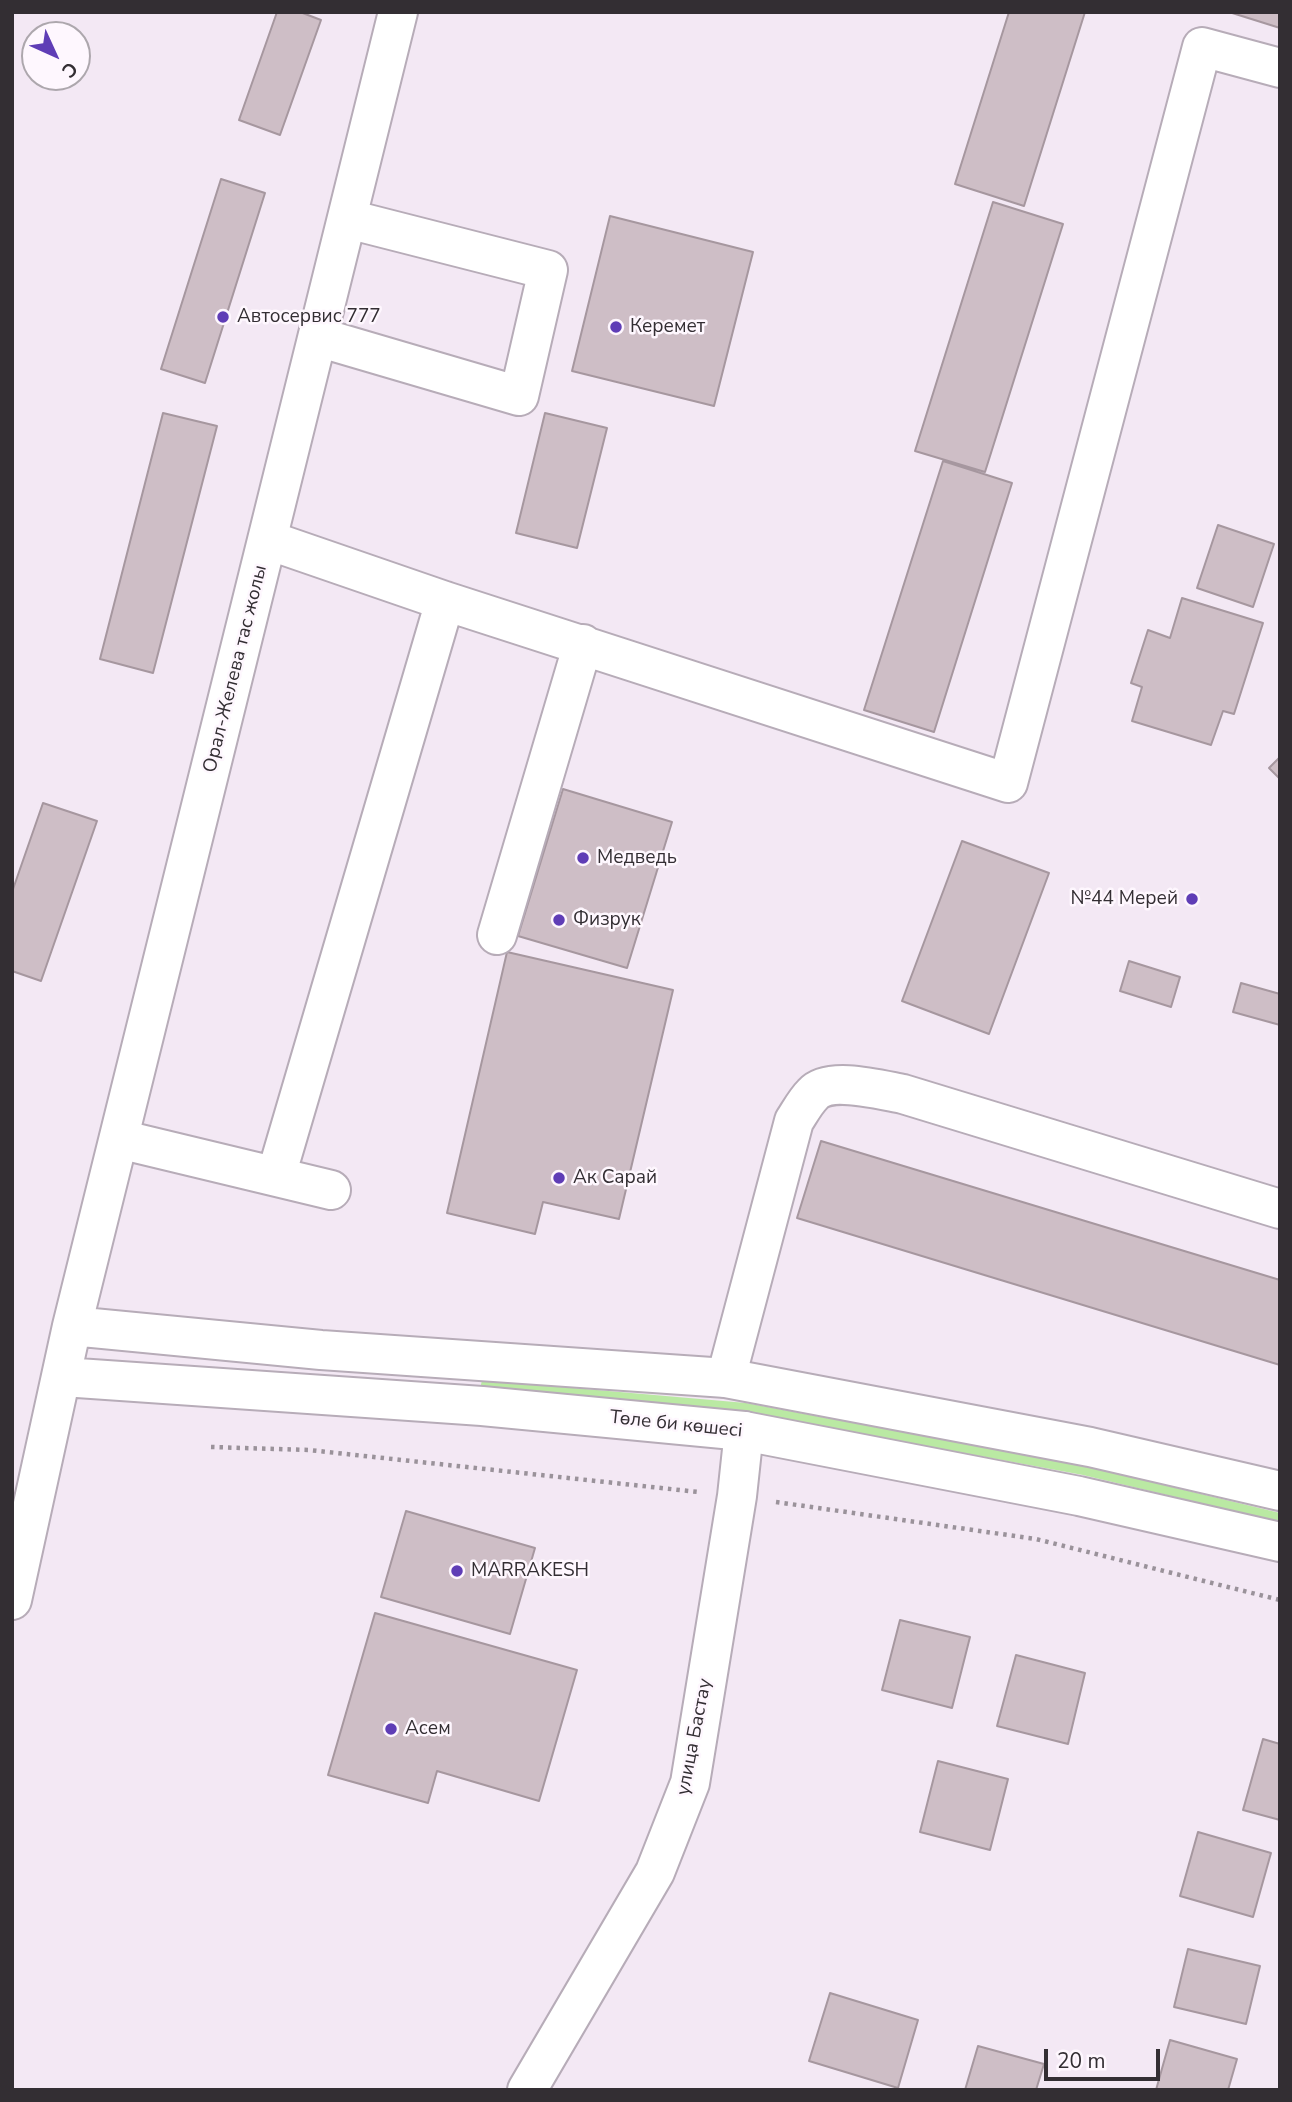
<!DOCTYPE html>
<html>
<head>
<meta charset="utf-8">
<style>
  body { margin:0 }
  #map { position:relative; width:1292px; height:2102px; overflow:hidden; background:#f3e8f4; font-family:"Nunito Sans",sans-serif }
  canvas { display:block }
  .frame { position:absolute; inset:0; border:14px solid #332e33; pointer-events:none }
  .north { position:absolute; left:21px; top:21px; width:70px; height:70px; box-sizing:border-box; background:#fef7fe; border:2px solid #ada7ad; border-radius:50%; rotate:135deg; font-size:19px; font-weight:700; line-height:28px; text-align:center; color:#332e33 }
  .north::after { content:''; display:block; margin:auto; width:24px; height:32px; background:#5f3db6; clip-path:polygon(50% 0,100% 100%,50% 72%,0 100%) }
  .scale { position:absolute; left:1044px; top:2049px; width:116px; height:32px; box-sizing:border-box; border:4px solid #332e33; border-top:0; padding-left:9px; font-size:21px; line-height:24px; white-space:nowrap; color:#332e33; -webkit-text-stroke:5px #fef7fe; paint-order:stroke }
</style>
</head>
<body>
<div id="map">
<canvas width="1292" height="2102"></canvas>
<div class="frame"></div>
<div class="north">С</div>
<div class="scale">20 m</div>
</div>
<script>
const c = document.querySelector('canvas').getContext('2d');
c.lineJoin = 'round';
function fillPath(path, color) { c.fillStyle = color; c.fill(path, 'evenodd'); }
function stroke(path, color, width, dash) { c.strokeStyle = color; c.lineWidth = width; c.lineCap = dash ? 'butt' : 'round'; c.setLineDash(dash || []); c.stroke(path); }
function label(font, color, halo, rows, align = 'center') {
  c.font = font + ' "Nunito Sans",sans-serif'; c.lineWidth = 5; c.setLineDash([]); c.textBaseline = 'middle'; c.strokeStyle = halo; c.fillStyle = color; for (const [text, x, y, turn = 0] of rows) {
    c.save(); c.translate(x, y); c.rotate((+turn || 0) * Math.PI / 180); c.textAlign = isNaN(turn) ? turn : align; if (halo) c.strokeText(text, 0, 0); c.fillText(text, 0, 0); c.restore();
  }
}
fillPath(new Path2D(`
  M482,1380L746,1403L1085,1466L1280,1513V1522L1083,1475L747,1413L480,1389Z`), '#bae9a3');
const building = new Path2D(`
  M277,12H300L321,20L280,135L239,120Z
  M1009,12H1085L1024,206L955,184Z
  M1229,12H1280V28Z
  M221,179L265,193L205,383L161,369Z
  M993,202L1063,224L985,472L915,451Z
  M610,216L753,252L714,406L572,371Z
  M163,413L217,426L153,673L100,659Z
  M545,413L607,428L577,548L516,533Z
  M943,461L1012,483L934,732L864,710Z
  M1218,525L1274,544L1253,607L1197,588Z
  M1182,598L1263,623L1234,714L1223,711L1211,745L1132,721L1142,687L1131,683L1148,630L1170,638Z
  M1280,757V779L1269,768Z
  M563,789L672,822L627,968L518,936Z
  M43,803L97,821L41,981L12,971V892Z
  M962,841L1049,873L989,1034L902,1001Z
  M507,952L673,990L619,1219L543,1202L535,1234L447,1213Z
  M1129,961L1180,977L1171,1007L1120,991Z
  M1241,983L1280,994V1025L1233,1012Z
  M821,1141L1280,1280V1365L797,1218Z
  M406,1511L535,1548L510,1634L381,1597Z
  M375,1613L577,1670L539,1801L437,1771L428,1803L328,1775Z
  M900,1620L970,1637L952,1708L882,1690Z
  M1016,1655L1085,1673L1068,1744L997,1726Z
  M1263,1739L1280,1744V1820L1243,1810Z
  M938,1761L1008,1779L990,1850L920,1832Z
  M1198,1832L1271,1853L1253,1917L1180,1896Z
  M1188,1949L1260,1966L1246,2024L1174,2007Z
  M830,1993L918,2020L898,2088L809,2061Z
  M1170,2040L1237,2059L1228,2090H1156Z
  M978,2046L1044,2064L1036,2090H965Z`);
fillPath(building, '#cebec6');
stroke(building, '#a6979f', 2);
const minor = new Path2D(`
  M318,337L519,396L548,270L348,219
  M268,540L445,601L1008,783L1202,47L1280,68
  M497,935L583,644
  M119,1139L331,1190
  M276,1176L445,601
  M726,1378L794,1121C800,1112 805,1102 813,1094C829,1076 881,1090 903,1094L1280,1209
  M527,2090L655,1872L690,1783L737,1496L744,1431`);
const major = new Path2D(`
  M72,1326L321,1350L726,1378L1090,1447L1280,1491
  M63,1377L482,1406L744,1431L1079,1496L1280,1542
  M12,1600L72,1326L398,12`);
stroke(minor, '#b7acb8', 42);
stroke(major, '#b7acb8', 42);
stroke(new Path2D(`
  M211,1447L309,1450L698,1492
  M776,1502L1036,1539L1280,1600`), '#9a929a', 4.5, [3.5, 5]);
stroke(minor, '#fff', 38);
stroke(major, '#fff', 38);
for (const [x, y, r, color] of [
  [223,317,7,"#5f3db6"],
  [616,327,7,"#5f3db6"],
  [583,858,7,"#5f3db6"],
  [1192,899,7,"#5f3db6"],
  [559,920,7,"#5f3db6"],
  [559,1178,7,"#5f3db6"],
  [457,1571,7,"#5f3db6"],
  [391,1729,7,"#5f3db6"]
]) { const dot = new Path2D(); dot.arc(x, y, r, 0, 2 * Math.PI); c.fillStyle = color; c.fill(dot); stroke(dot, '#fef7fe', 2.5); }
label('19px', '#332e33', '#fef7fe', [
  ["Автосервис 777",237,317],
  ["Керемет",630,327],
  ["Медведь",597,858],
  ["№44 Мерей",1178,899,"right"],
  ["Физрук",573,920],
  ["Ак Сарай",573,1178],
  ["MARRAKESH",471,1571],
  ["Асем",405,1729]
], 'left');
label('19px', '#332e33', '#fef7fe', [
  ["Орал-Желева тас жолы",236,669,-76],
  ["Төле би көшесі",676,1425,6],
  ["улица Бастау",695,1737,-79]
]);
</script>
</body>
</html>
